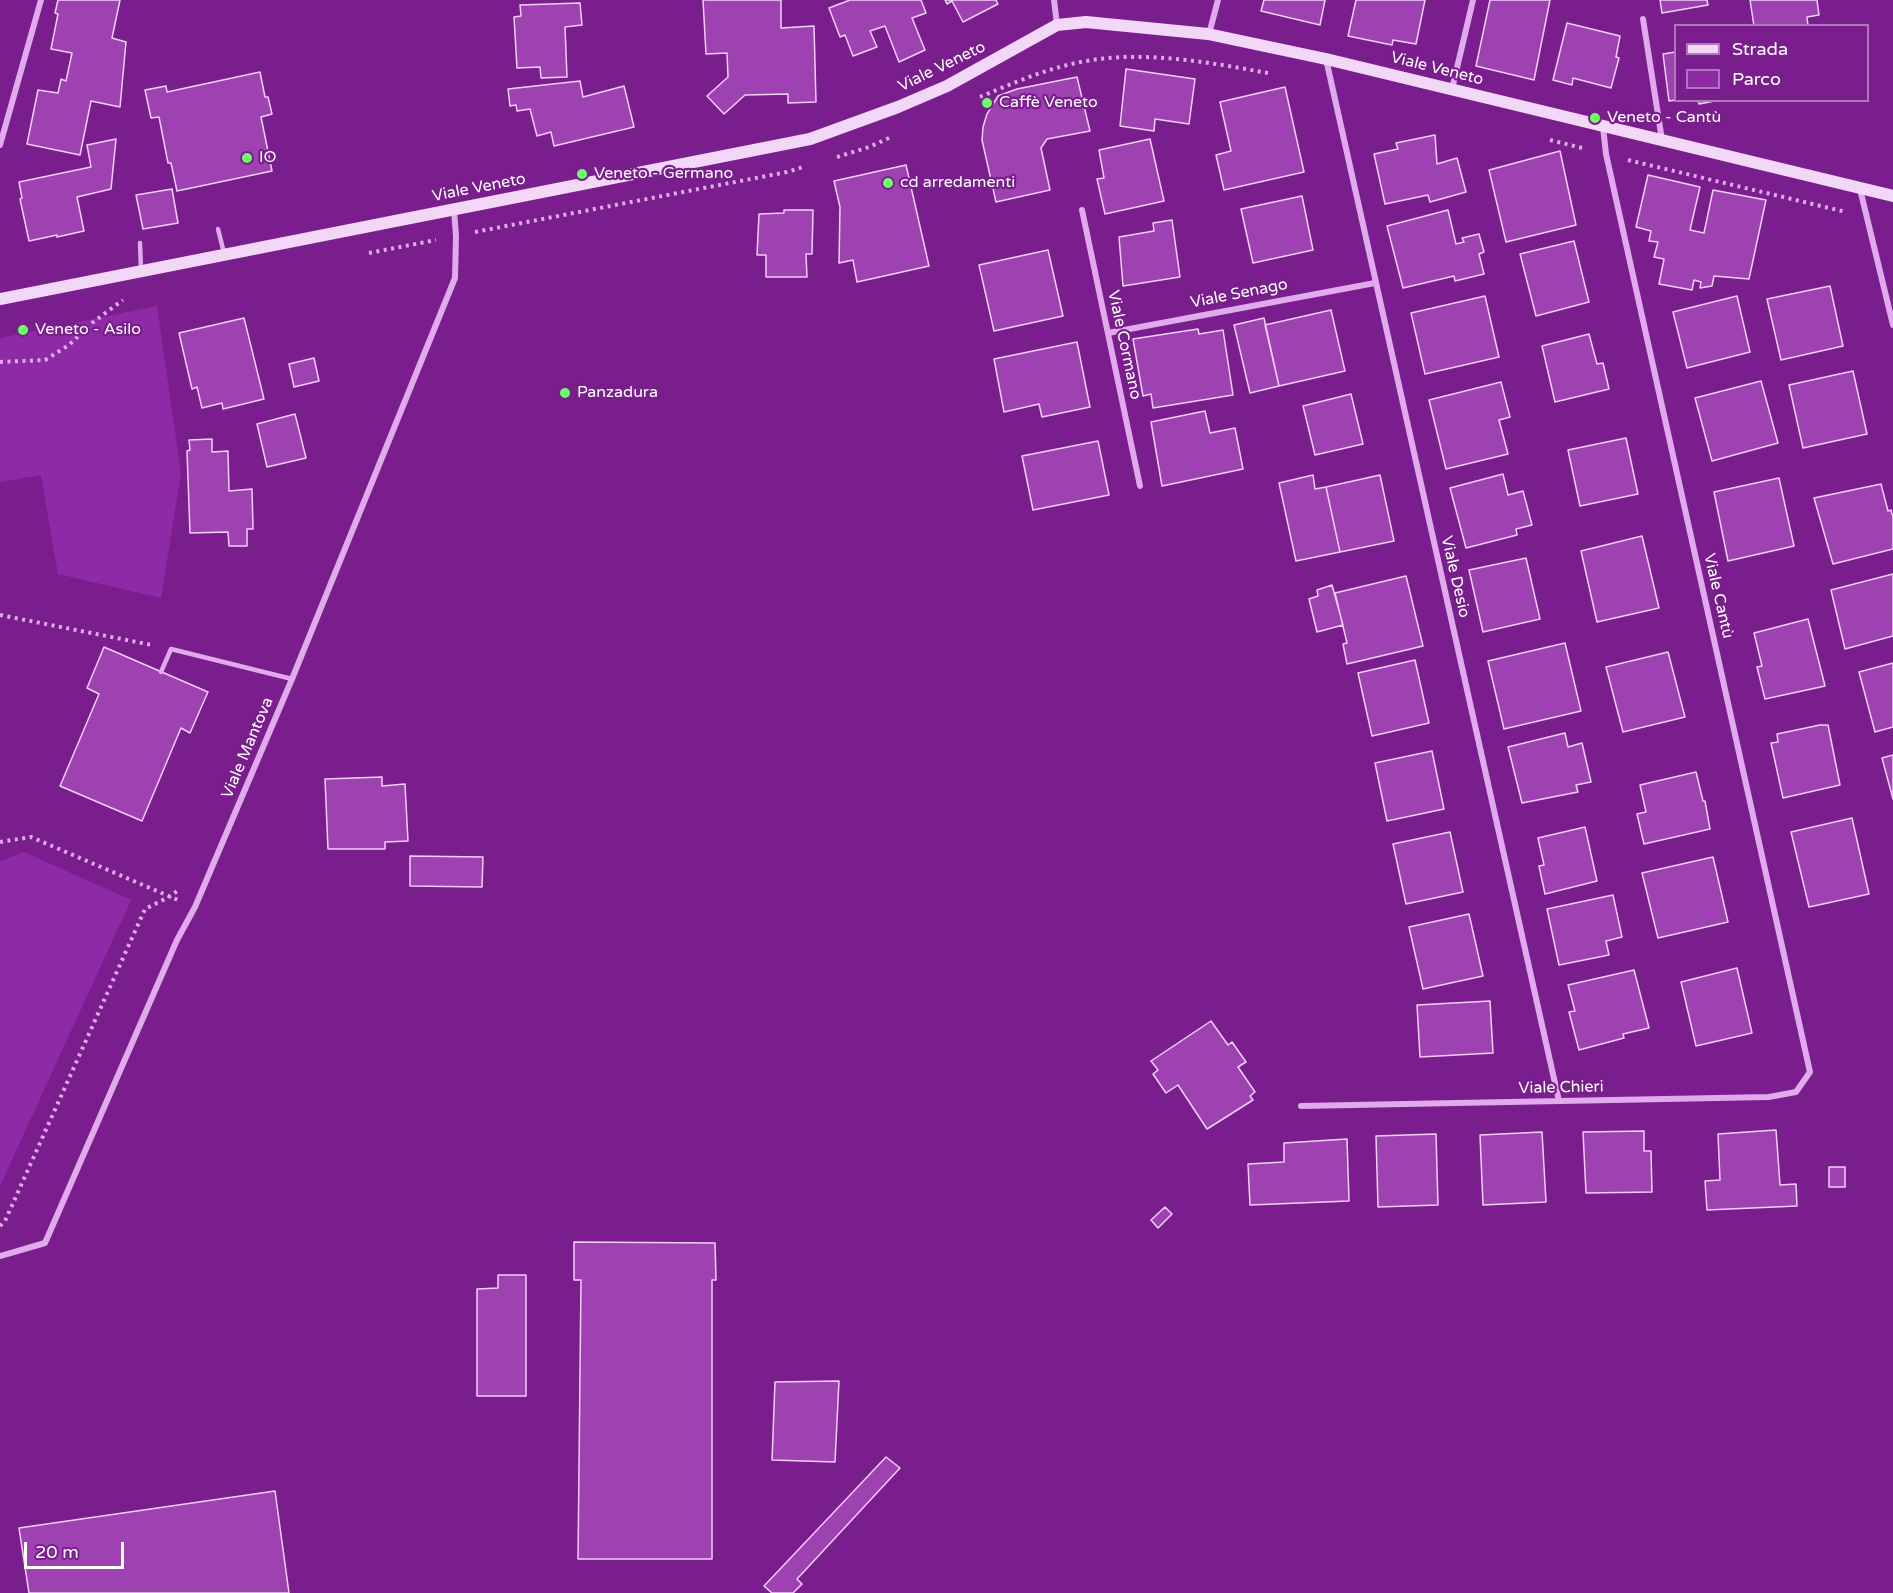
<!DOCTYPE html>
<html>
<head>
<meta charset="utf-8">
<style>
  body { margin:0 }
  #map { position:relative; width:1893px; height:1593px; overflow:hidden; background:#791e8c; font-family:"Varela Round",sans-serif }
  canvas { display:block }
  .legend { position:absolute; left:1674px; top:24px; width:195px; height:78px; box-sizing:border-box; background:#791e8c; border:2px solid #af78ba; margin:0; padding:8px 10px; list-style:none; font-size:18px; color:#fff }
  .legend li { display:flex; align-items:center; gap:12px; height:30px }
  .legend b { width:30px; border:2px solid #af78ba }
  .scale { position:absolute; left:24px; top:1542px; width:100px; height:27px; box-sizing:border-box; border:3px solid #fff; border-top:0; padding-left:8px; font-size:18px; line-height:21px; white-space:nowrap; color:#fff; -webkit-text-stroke:4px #791e8c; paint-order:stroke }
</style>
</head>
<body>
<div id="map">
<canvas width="1893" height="1593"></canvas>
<ul class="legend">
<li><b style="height:8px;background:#f3d7f9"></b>Strada</li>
<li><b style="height:16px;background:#8f2aa7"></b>Parco</li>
</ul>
<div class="scale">20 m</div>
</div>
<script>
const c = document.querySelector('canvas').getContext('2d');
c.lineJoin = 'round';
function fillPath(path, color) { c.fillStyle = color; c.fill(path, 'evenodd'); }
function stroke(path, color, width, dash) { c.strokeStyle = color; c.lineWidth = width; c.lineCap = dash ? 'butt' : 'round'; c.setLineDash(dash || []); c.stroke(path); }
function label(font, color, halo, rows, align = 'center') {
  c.font = font + ' "Varela Round",sans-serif'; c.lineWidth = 4.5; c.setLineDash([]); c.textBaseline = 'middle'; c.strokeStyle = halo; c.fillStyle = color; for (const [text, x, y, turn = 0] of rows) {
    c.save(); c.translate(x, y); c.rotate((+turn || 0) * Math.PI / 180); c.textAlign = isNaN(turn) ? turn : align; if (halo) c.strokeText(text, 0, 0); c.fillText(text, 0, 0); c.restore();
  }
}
fillPath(new Path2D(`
  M157,306L181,473L161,598L58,574L41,475L0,482V338Z
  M24,852L131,900L0,1186V861Z`), '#8f2aa7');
const building = new Path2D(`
  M58,0H120L112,38L126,42L120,107L91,101L80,155L27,144L38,90L58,93L61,79L66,81L72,53L51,49L58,14L55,13Z
  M703,0H781V28L814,26L816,102L788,103V94L745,95L724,114L707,96L728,77L727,53L706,54Z
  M850,0H921L926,13L912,18L925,50L899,62L885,26L870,31L877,47L853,56L845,35L840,37L829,8Z
  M945,0H996L998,4L963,22L952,1L947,4Z
  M1264,0H1325L1320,25L1261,11Z
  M1356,0H1425L1416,44L1393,40L1392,45L1348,36Z
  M1490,0H1550L1534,80L1476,66Z
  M1660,0H1707L1708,5L1662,13Z
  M1750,0H1817L1819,15L1807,17L1808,26H1754Z
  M580,3L582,25L565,27L567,77L541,78L540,67L517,68L514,17L521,16L520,5Z
  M1567,23L1620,36L1616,57L1619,58L1611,88L1573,78L1572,85L1553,80Z
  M1676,52V100L1669,101L1663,54Z
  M1126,69L1195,79L1189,124L1155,119L1154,131L1120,126Z
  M260,72L265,97H268L272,114L261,117L272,171L177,191L171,163H168L159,117L151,118L145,90L166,86L167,92Z
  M1077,77L1090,131L1047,139L1041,148L1050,190L996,202L982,140L983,127L987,114L998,96L1017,89Z
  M580,81L583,97L624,86L634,127L554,146L551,132L537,136L530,109L517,111L516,105L510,106L508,89Z
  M1285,87L1304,172L1224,190L1216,155L1231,151L1220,102Z
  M1698,100H1720L1699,104Z
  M1435,135L1437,164L1457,158L1466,192L1430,202L1428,195L1385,204L1374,154L1398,149L1396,143Z
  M116,139L111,189L77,197L84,231L57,237V235L29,241L20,199L22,198L19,182L91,167L87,145Z
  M1150,139L1164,201L1105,214L1097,179L1104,178L1099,150Z
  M1560,151L1576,225L1506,242L1489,170Z
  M906,165L929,266L857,282L853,260L839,263L840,207L834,181Z
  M1648,175L1700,187L1690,230L1704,233L1713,190L1766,200L1749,279L1714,276L1712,286L1700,288L1701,282L1694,280L1692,290L1659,284L1664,259L1654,257L1658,242L1649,241L1651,231L1636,227Z
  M172,189L178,223L143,229L136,195Z
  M1302,196L1313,250L1253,263L1241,209Z
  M784,210H813L812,254H806L807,277H766V255H757L759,214L784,213Z
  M1448,210L1456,244L1464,242L1462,238L1479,234L1484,252L1479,254L1484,274L1455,281L1454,276L1403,288L1387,226Z
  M1172,220L1180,277L1123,286L1119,237L1154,231L1153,223Z
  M1574,241L1589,302L1536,316L1520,254Z
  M1048,250L1063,316L994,331L979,265Z
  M1830,286L1843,346L1781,360L1767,299Z
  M1485,296L1499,357L1425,374L1411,313Z
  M1737,296L1750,352L1687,368L1673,312Z
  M1331,310L1345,371L1279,386L1265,325Z
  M244,318L264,399L223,409L222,403L202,408L197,387L192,389L179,333Z
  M1264,318L1279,386L1250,393L1234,325Z
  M1198,329L1199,334L1223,330L1233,395L1153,408L1151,394L1143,396L1133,339Z
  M1589,334L1597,364L1603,363L1609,389L1555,402L1542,346Z
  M1077,342L1090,407L1042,417L1039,404L1004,412L994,359Z
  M314,358L319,381L294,387L289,364Z
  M1853,371L1867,434L1803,448L1789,385Z
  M1761,381L1778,443L1712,461L1695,398Z
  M1501,382L1510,417L1499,420L1508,454L1446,469L1429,400Z
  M1351,394L1363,444L1315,455L1303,406Z
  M1205,411L1210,433L1235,428L1243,469L1162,486L1151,422Z
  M295,414L306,458L267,467L257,424Z
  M1626,438L1638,494L1580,506L1568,450Z
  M212,439V452L228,451L229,491L252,489L253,529H247V546H229L228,532L190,533L187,451L190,450L189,440Z
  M1098,441L1109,495L1033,510L1022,456Z
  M1503,474L1508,495L1523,491L1532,525L1516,529L1517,535L1466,548L1450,488Z
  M1313,475L1315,489L1326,487L1340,552L1296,561L1279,483Z
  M1380,475L1394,541L1340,552L1326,487Z
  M1779,478L1794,546L1728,561L1714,492Z
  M1881,484L1888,511L1891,510L1893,517V549L1833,564L1814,498Z
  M1642,536L1659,608L1597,622L1581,551Z
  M1526,558L1540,619L1483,632L1469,570Z
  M1893,574V636L1845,649L1831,590Z
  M1406,576L1423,646L1347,664L1343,644L1347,643L1335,593Z
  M1332,585L1343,625L1317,632L1309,599L1318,596L1317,590Z
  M1808,619L1825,686L1765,699L1757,667L1762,666L1754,633Z
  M1565,643L1581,711L1504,729L1488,661Z
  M104,647L208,692L190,733L181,728L142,821L60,786L99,694L87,688Z
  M1668,652L1685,717L1623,732L1606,667Z
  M1415,660L1429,723L1372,736L1358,673Z
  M1893,663V727L1875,732L1859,672Z
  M1820,725H1828L1840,785L1783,798L1771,743L1778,742L1777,734Z
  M1565,733L1568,747L1582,743L1591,782L1576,785L1578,792L1522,803L1508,747Z
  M1432,751L1444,809L1387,821L1375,763Z
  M1893,755V799L1882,758Z
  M1696,772L1703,801H1705L1710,829L1644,844L1637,814L1646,812L1640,785Z
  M382,777V786L405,784L408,841L385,842V849H328L325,779Z
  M1852,818L1869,894L1809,907L1791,832Z
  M1585,827L1597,881L1545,894L1539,866L1544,865L1538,838Z
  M1450,832L1463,892L1406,904L1393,844Z
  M410,856L483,857L482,887L410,886Z
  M1713,857L1728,922L1658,938L1642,873Z
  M1613,895L1622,937L1606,941L1609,955L1559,965L1547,909Z
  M1469,914L1483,976L1423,989L1409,927Z
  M1737,968L1752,1033L1696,1046L1681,982Z
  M1634,970L1649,1028L1623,1034L1624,1038L1579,1050L1569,1012L1575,1011L1568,985Z
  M1490,1001L1493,1053L1420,1057L1417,1005Z
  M1211,1021L1228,1045L1232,1042L1246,1062L1238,1067L1255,1092L1250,1096L1253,1100L1207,1129L1178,1085L1166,1093L1153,1074L1158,1070L1151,1061Z
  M1776,1130L1780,1185L1796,1184L1797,1206L1707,1210L1705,1181L1720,1180L1718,1134Z
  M1644,1131V1151H1651L1652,1192L1586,1193L1583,1132Z
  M1542,1132L1546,1202L1483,1205L1480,1135Z
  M1436,1134L1438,1205L1378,1207L1376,1136Z
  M1347,1139L1349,1201L1250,1205L1248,1164L1284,1162V1143Z
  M1829,1167H1845V1187H1829Z
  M1165,1207L1172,1214L1158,1228L1151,1220Z
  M574,1242L715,1243L716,1280H712V1559H578L581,1280H574Z
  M498,1275H526V1396H477V1289L498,1288Z
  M839,1381L835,1462L772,1460L775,1382Z
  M886,1457L900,1468L797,1579L802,1584L793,1593H772L764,1586Z
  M275,1491L289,1593H29L19,1528Z`);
fillPath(building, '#9e42b2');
stroke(building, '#f1d0f9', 1.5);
stroke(new Path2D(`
  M980,97C1011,84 1043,70 1076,63C1139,49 1206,62 1268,73
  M1550,140L1586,149
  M837,157L869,147L889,138
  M1628,160L1846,212
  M475,232L787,172L803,167
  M369,253L436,240
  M0,362L45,360L69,345L92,323L123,300
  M0,615L152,645
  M0,842L31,837L178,900
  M0,1226L5,1221L145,909L169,897L180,889`), '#e0aaec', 4, [3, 4.5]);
stroke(new Path2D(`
  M218,229L224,253
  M140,243L141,270
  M161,672L171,649L292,679`), '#e0aaec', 4.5);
stroke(new Path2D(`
  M1054,0L1057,25
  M1643,19L1662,140
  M1209,34L1218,0
  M1326,59L1559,1101
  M1452,89L1473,0
  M0,145L41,0
  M1860,189L1893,325
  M1082,210L1140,486
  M1108,333L1375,283
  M1301,1106L1769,1097L1796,1092L1810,1072L1606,154L1603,127
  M0,1256L45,1243L177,940L195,907L292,679L455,278L456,236L454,210`), '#e0aaec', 6);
stroke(new Path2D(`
  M0,299L810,139L898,107L947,86L1057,25L1086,22L1208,34L1326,59L1893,196`), '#f3d7f9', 12);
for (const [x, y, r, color] of [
  [987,103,6,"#6efc69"],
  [1595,118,6,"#6efc69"],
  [247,158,6,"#6efc69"],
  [582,174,6,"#6efc69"],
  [888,183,6,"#6efc69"],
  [23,330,6,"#6efc69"],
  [565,393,6,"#6efc69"]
]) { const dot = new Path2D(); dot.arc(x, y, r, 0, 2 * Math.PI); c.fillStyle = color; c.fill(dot); stroke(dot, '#791e8c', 2); }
label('16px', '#fff', '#791e8c', [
  ["Viale Veneto",942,67,-26],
  ["Viale Veneto",1437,69,14],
  ["Viale Veneto",479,188,-11],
  ["Viale Senago",1239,294,-11],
  ["Viale Cormano",1124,345,78],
  ["Viale Desio",1455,577,77],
  ["Viale Cantù",1718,596,77],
  ["Viale Mantova",248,748,-67],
  ["Viale Chieri",1561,1088,-1]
]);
label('16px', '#fff', '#791e8c', [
  ["Caffè Veneto",999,103],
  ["Veneto - Cantù",1607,118],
  ["IO",259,158],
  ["Veneto - Germano",594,174],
  ["cd arredamenti",900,183],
  ["Veneto - Asilo",35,330],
  ["Panzadura",577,393]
], 'left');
</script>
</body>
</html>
